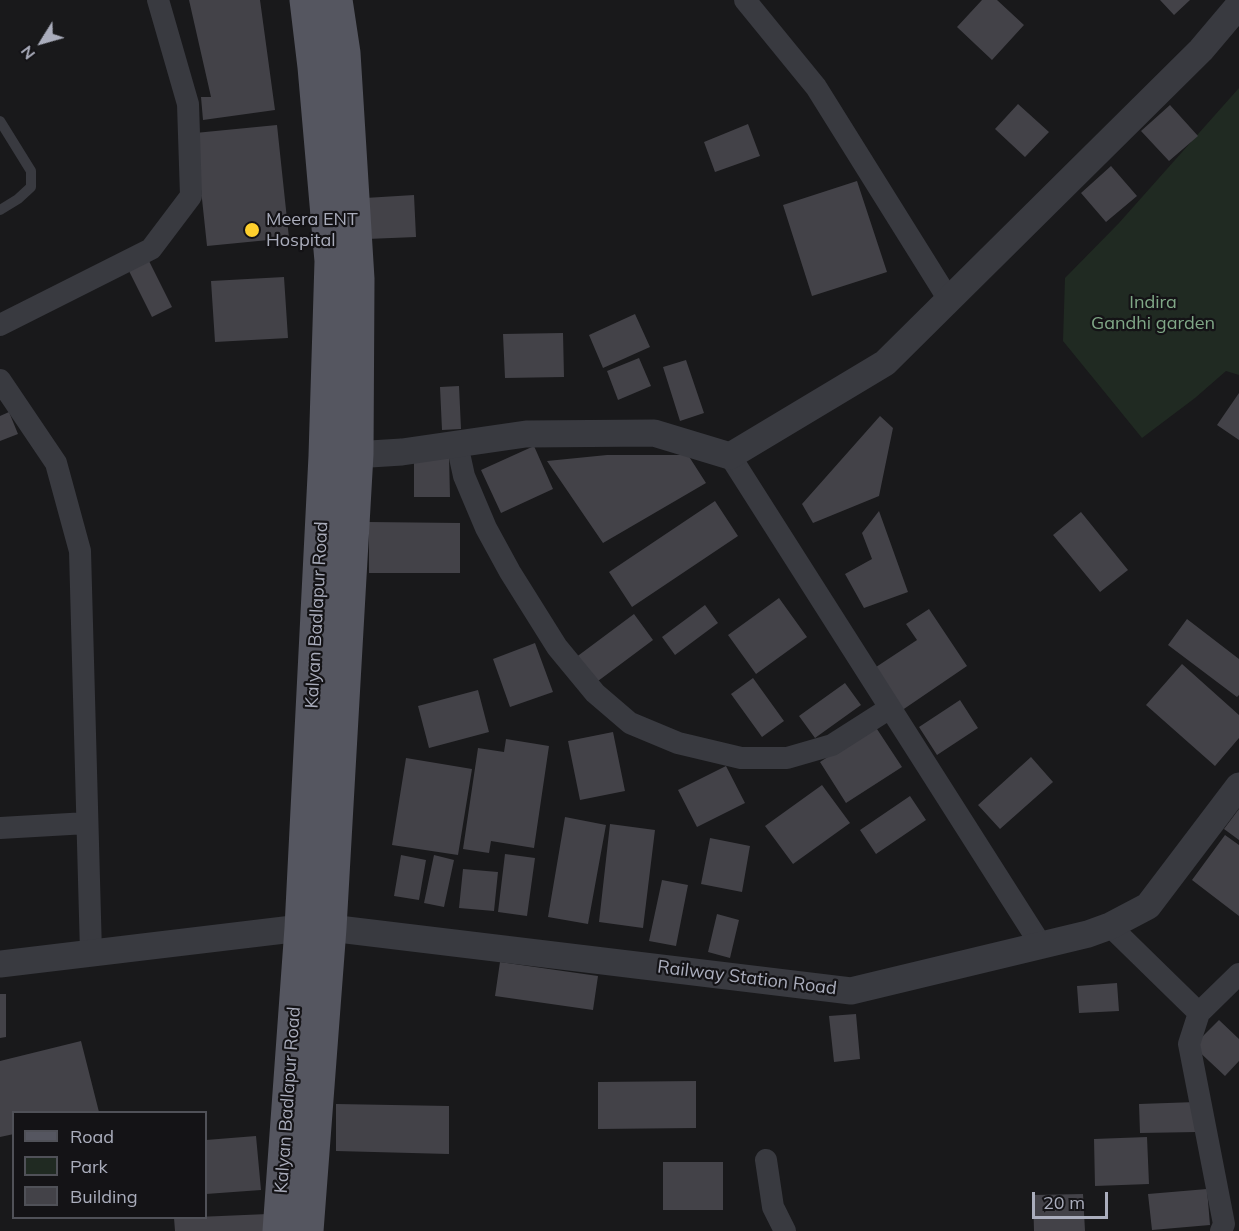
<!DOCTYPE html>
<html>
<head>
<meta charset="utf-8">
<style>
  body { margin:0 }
  #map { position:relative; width:1239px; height:1231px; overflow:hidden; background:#19191b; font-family:Mulish,sans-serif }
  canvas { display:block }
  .legend { position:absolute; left:12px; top:1111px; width:195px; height:108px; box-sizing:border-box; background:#141316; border:2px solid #505158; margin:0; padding:8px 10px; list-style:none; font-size:18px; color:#aaadbc }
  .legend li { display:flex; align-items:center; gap:12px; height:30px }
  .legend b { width:30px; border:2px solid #505158 }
  .north { position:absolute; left:12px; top:12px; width:60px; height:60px; -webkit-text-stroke:4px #141316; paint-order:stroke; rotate:233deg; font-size:16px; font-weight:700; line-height:24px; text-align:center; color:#aaadbc }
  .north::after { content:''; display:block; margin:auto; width:21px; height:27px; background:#aaadbc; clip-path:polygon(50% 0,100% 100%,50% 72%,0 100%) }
  .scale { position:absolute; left:1032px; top:1192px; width:76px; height:27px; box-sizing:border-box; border:3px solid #aaadbc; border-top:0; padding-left:8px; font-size:18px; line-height:21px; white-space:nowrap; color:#aaadbc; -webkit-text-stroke:4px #141316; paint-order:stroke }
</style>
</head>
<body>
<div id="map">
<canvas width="1239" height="1231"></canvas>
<ul class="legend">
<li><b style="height:8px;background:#555660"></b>Road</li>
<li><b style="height:16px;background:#202a22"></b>Park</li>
<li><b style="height:16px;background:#434248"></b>Building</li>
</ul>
<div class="north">N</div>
<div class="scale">20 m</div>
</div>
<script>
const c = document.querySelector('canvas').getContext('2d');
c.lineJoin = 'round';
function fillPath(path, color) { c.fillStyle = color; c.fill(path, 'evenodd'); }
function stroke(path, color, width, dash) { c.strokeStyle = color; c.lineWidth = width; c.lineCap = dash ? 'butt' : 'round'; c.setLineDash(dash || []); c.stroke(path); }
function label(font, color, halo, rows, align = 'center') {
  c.font = font + ' Mulish,sans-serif'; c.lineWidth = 4.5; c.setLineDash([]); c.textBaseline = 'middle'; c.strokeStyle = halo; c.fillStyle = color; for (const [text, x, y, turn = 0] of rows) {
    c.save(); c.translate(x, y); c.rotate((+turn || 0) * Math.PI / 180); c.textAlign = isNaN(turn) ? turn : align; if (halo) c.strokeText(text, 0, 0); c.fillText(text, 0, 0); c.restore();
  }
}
fillPath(new Path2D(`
  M1239,88V375L1226,371L1195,398L1142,438L1063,341L1065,278L1119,223Z`), '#202a22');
fillPath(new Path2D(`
  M189,0H260L275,110L203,120L201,97H211Z
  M982,0H997L1024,25L992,60L957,27Z
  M1160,0H1190L1174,15Z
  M1018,104L1049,132L1025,157L995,129Z
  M1170,105L1198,136L1169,161L1141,131Z
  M748,124L760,156L715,172L704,142Z
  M277,125L289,238L207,246L195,133Z
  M1111,166L1137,196L1106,222L1081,193Z
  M857,181L887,272L812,296L783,205Z
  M414,195L416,237L367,239L365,198Z
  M147,257L172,307L152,317L127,267Z
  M284,277L288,338L215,342L211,281Z
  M635,314L650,347L603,368L589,335Z
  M563,333L564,377L505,378L503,334Z
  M639,358L651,386L618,400L607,371Z
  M686,360L704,413L680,421L663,367Z
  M459,386L461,429L442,430L440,387Z
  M1239,393V440L1217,425Z
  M9,412L18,434L0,441V416Z
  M880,416L893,428L879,496L813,523L802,504Z
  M534,446L553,489L501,513L481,470Z
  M607,455H688L706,483L603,543L547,461Z
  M414,456H449L450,497H414Z
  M715,501L738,536L632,607L609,572Z
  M879,511L908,592L864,608L845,574L872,559L862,533Z
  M1081,512L1128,570L1100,592L1053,535Z
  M369,522L460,523V573H369Z
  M779,598L807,637L756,674L728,635Z
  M705,605L718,623L675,655L662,637Z
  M929,609L967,666L898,713L870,671L917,640L906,624Z
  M634,614L653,640L594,684L575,658Z
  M1187,619L1239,659V695L1237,697L1168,645Z
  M535,643L553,692L510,707L493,659Z
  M1182,664L1239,715V738L1215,766L1146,705Z
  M753,678L784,721L762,737L731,694Z
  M845,683L861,705L815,738L799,716Z
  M478,690L489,732L429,748L418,706Z
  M960,700L978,728L937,755L919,727Z
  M875,726L902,767L846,803L820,762Z
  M613,732L625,791L580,800L568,741Z
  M506,739L549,746L534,848L491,841L489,853L463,849L478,748L504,752Z
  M1031,757L1053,782L1000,829L978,805Z
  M406,758L472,769L458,855L392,845Z
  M726,766L745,803L697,827L678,790Z
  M822,785L850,823L793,864L765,826Z
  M910,796L926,820L876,854L860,830Z
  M1239,809V840L1224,829Z
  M565,817L606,825L588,924L548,917Z
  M610,824L655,830L643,928L599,922Z
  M1225,835L1239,845V916L1192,880Z
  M710,838L750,846L742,892L701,884Z
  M505,854L535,858L527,916L498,912Z
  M401,855L426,860L419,900L394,896Z
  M434,855L454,860L444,907L424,903Z
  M463,869L498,872L494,911L459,908Z
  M662,880L688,885L676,946L649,941Z
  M717,914L739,920L730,958L708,952Z
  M500,962L598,976L593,1010L495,996Z
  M1117,983L1119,1011L1079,1013L1077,986Z
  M0,994H6V1037L0,1038Z
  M856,1014L860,1059L834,1062L829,1016Z
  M1219,1020L1239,1039V1061L1225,1076L1193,1046Z
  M81,1041L99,1112H14V1134L0,1137V1061Z
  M696,1081V1128L598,1129V1082Z
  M1196,1102L1197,1132L1140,1133L1139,1104Z
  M336,1104L449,1106V1154L336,1151Z
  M256,1136L261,1190L206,1194V1140Z
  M1147,1137L1149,1184L1095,1186L1094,1139Z
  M663,1162H723V1210H663Z
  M1207,1189L1210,1225L1152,1230L1148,1194Z
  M1083,1194L1085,1231H1034L1033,1195Z
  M268,1214L269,1231H175L174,1218Z`), '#434248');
stroke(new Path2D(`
  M0,121L31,171V187L18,199L0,210`), '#393a40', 10);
stroke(new Path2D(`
  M745,0L816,87L949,300
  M0,325L151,249L191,196L188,104L158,0
  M0,380L56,463L80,551L91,953
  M457,444L464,476L486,528L510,572L557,647L595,693L630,723L678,743L741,758H787L832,745L890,708
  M730,456L1041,945
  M0,828L87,823
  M1110,926L1199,1013L1189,1044L1224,1224L1221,1231
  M1199,1013L1239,974
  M766,1160L773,1207L785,1231`), '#393a40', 22);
stroke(new Path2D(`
  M338,456L402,452L526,434L654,433L730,456L885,363L1201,50L1239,5
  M0,964L301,928H330L851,991L1088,934L1110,926L1148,906L1239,786`), '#393a40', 27);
stroke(new Path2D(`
  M279,1231L301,928L325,456L331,261L314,67L306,0
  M307,1231L330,928L357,454L358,279L344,53L336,0`), '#555660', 33);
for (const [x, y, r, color] of [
  [252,230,8,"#ffd02d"]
]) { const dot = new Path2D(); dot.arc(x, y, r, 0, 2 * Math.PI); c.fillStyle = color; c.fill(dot); stroke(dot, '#141316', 2); }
label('18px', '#aaadbc', '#141316', [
  ["Meera ENT",266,220],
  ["Hospital",266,241]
], 'left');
label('18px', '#80a887', '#141316', [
  ["Indira",1153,303],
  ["Gandhi garden",1153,324]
]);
label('18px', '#aaadbc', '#141316', [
  ["Kalyan Badlapur Road",317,615,-87],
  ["Railway Station Road",747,978,7],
  ["Kalyan Badlapur Road",288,1100,-86]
]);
</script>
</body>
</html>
